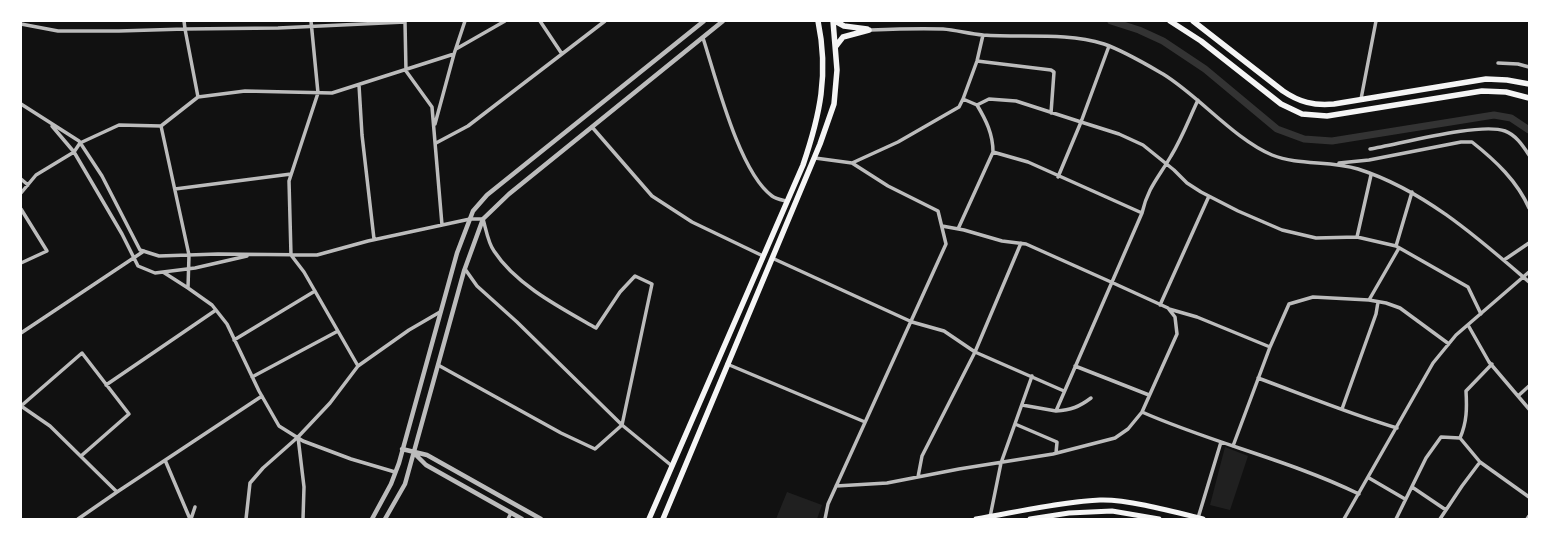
<!DOCTYPE html>
<html>
<head>
<meta charset="utf-8">
<style>
  body { margin:0 }
  #map { position:relative; width:1550px; height:540px; overflow:hidden; background:#111; font-family:Overpass,sans-serif }
  canvas { display:block }
  .frame { position:absolute; inset:0; border:22px solid #fff; pointer-events:none }
</style>
</head>
<body>
<div id="map">
<canvas width="1550" height="540"></canvas>
<div class="frame"></div>
</div>
<script>
const c = document.querySelector('canvas').getContext('2d');
c.lineJoin = 'round';
function fillPath(path, color) { c.fillStyle = color; c.fill(path, 'evenodd'); }
function stroke(path, color, width, dash) { c.strokeStyle = color; c.lineWidth = width; c.lineCap = dash ? 'butt' : 'round'; c.setLineDash(dash || []); c.stroke(path); }
fillPath(new Path2D(`
  M1225,447L1248,456L1230,510L1210,505Z
  M787,492L822,505L817,519H776Z`), '#202020');
stroke(new Path2D(`
  M1111,21L1139,30L1163,41L1205,69L1277,129L1304,139L1332,141L1494,115L1511,118L1529,130`), '#333', 7);
stroke(new Path2D(`
  M540,21L562,54
  M21,24L58,31H119L185,29L184,21
  M869,30C894,29 918,28 943,29C956,30 970,34 983,35C1023,38 1065,32 1104,44C1124,51 1144,63 1163,74C1199,96 1234,139 1272,155C1299,166 1330,160 1358,169C1424,190 1478,238 1529,282
  M983,35L977,61L963,99L977,105C986,120 993,134 993,152L1028,162L1142,213
  M703,38C716,78 739,172 772,196C776,199 782,200 786,201
  M1109,46L1081,122L1119,134L1143,145L1174,170L1187,183L1201,192L1238,211L1282,230L1316,238L1357,237L1396,246L1468,287L1481,314
  M456,49L505,21
  M977,61L1051,70L1054,72L1051,113
  M1498,63L1518,64L1529,67
  M359,85L362,135L374,239
  M1361,99L1376,21
  M21,104L79,141L102,176L140,250L159,256L218,254L317,255L368,241L470,219H483C486,229 488,243 494,251C516,285 561,308 596,328L620,292L635,276L652,284L622,425L595,449L561,433L438,365
  M977,105L989,99L1016,101L1081,122L1058,177
  M435,124L454,54
  M52,126L74,152L122,234L138,266L155,273L195,268L247,256
  M161,126L189,255L188,288L163,272
  M592,127L652,196L692,222L763,256
  M436,143L468,126L605,21
  M1370,149C1400,144 1480,122 1505,131C1516,135 1523,146 1529,155
  M815,158L852,163L898,142L945,115L959,107L963,99
  M1339,163L1369,160L1461,142H1472C1496,161 1517,181 1529,208
  M21,179L28,185
  M175,189L291,174
  M21,193L36,175L74,152L80,143L119,125L161,126L198,97
  M21,209L47,251L21,263
  M442,225L432,107L406,71L405,22L278,28L185,29L198,97L245,91L332,93L454,54L465,21
  M958,229L993,152
  M1357,237L1371,175
  M1021,243L975,352L1064,391
  M1396,246L1412,192
  M772,258L912,322L944,331L975,352L922,456L918,477
  M1504,260L1529,243
  M465,269L477,286L517,322L622,425L672,466
  M188,288L212,305L227,324L259,391L279,426L303,441L351,459L395,472
  M1369,300L1399,248
  M1160,305L1209,196
  M1169,309L1197,317L1270,347
  M1468,325L1489,362L1529,409
  M21,333L144,251
  M234,340L315,291
  M727,364L865,422
  M1492,364L1466,391C1467,408 1467,422 1460,438L1480,462L1529,497
  M358,366L409,330L440,312
  M1075,366L1149,395
  M252,377L338,331
  M1258,378C1304,395 1350,414 1397,428
  M106,385L216,310
  M1518,396L1529,386
  M1022,405L1056,411L1142,213C1148,187 1159,177 1171,156C1182,138 1189,119 1198,100
  M21,406L82,353L129,414L81,456
  M21,406L50,426L117,492L78,519
  M1342,409L1376,314L1378,302
  M1056,411C1071,410 1079,407 1091,398
  M1142,412C1212,443 1289,460 1359,494
  M1015,424L1057,442L1056,453
  M298,437L330,403L358,366L304,272L291,255L289,181L318,93L311,21
  M1233,446L1270,347L1289,304L1313,297L1369,300L1386,303L1400,308L1449,344
  M165,460L190,519
  M1369,478L1405,499
  M836,486L887,483L959,469L1053,454L1115,438L1128,429L1142,412L1177,334L1175,317L1168,308L1111,282L1026,244L1002,241L964,230L942,226
  M1412,487L1446,510
  M117,492L262,396
  M990,517L1001,463L1032,376
  M1198,518L1221,442
  M191,519L195,507
  M246,519L250,483L263,468L298,437L304,487L303,519
  M508,519L511,513
  M825,519L828,504L946,244L938,211L888,186L852,163
  M1344,519L1433,363L1456,335L1529,272
  M1396,519L1426,458L1441,437L1460,438
  M1440,519L1462,486L1480,462
  M1527,519L1529,516`), '#bcbcbc', 3.5);
stroke(new Path2D(`
  M402,449L427,455L541,519
  M413,452L426,465L522,519
  M372,519L391,484L399,463L457,253L473,211L487,195L704,21
  M385,519L405,484L464,271L483,219L509,194L723,21`), '#bcbcbc', 4.5);
stroke(new Path2D(`
  M976,519C1017,512 1059,502 1100,500C1128,499 1175,512 1203,519
  M1030,519L1069,513L1112,511L1159,519`), '#f5f5f5', 5);
stroke(new Path2D(`
  M1170,21L1201,41L1281,104L1302,114L1327,116L1482,91L1506,92L1529,98
  M1193,21L1283,91C1299,102 1314,106 1334,104L1486,79L1507,80L1529,84`), '#f5f5f5', 5.5);
stroke(new Path2D(`
  M835,21L844,26L867,29
  M836,46L843,37L869,30
  M649,519L803,165C820,115 829,74 818,21
  M663,519L820,144L834,104L837,70L833,21`), '#f5f5f5', 5.5);
</script>
</body>
</html>
